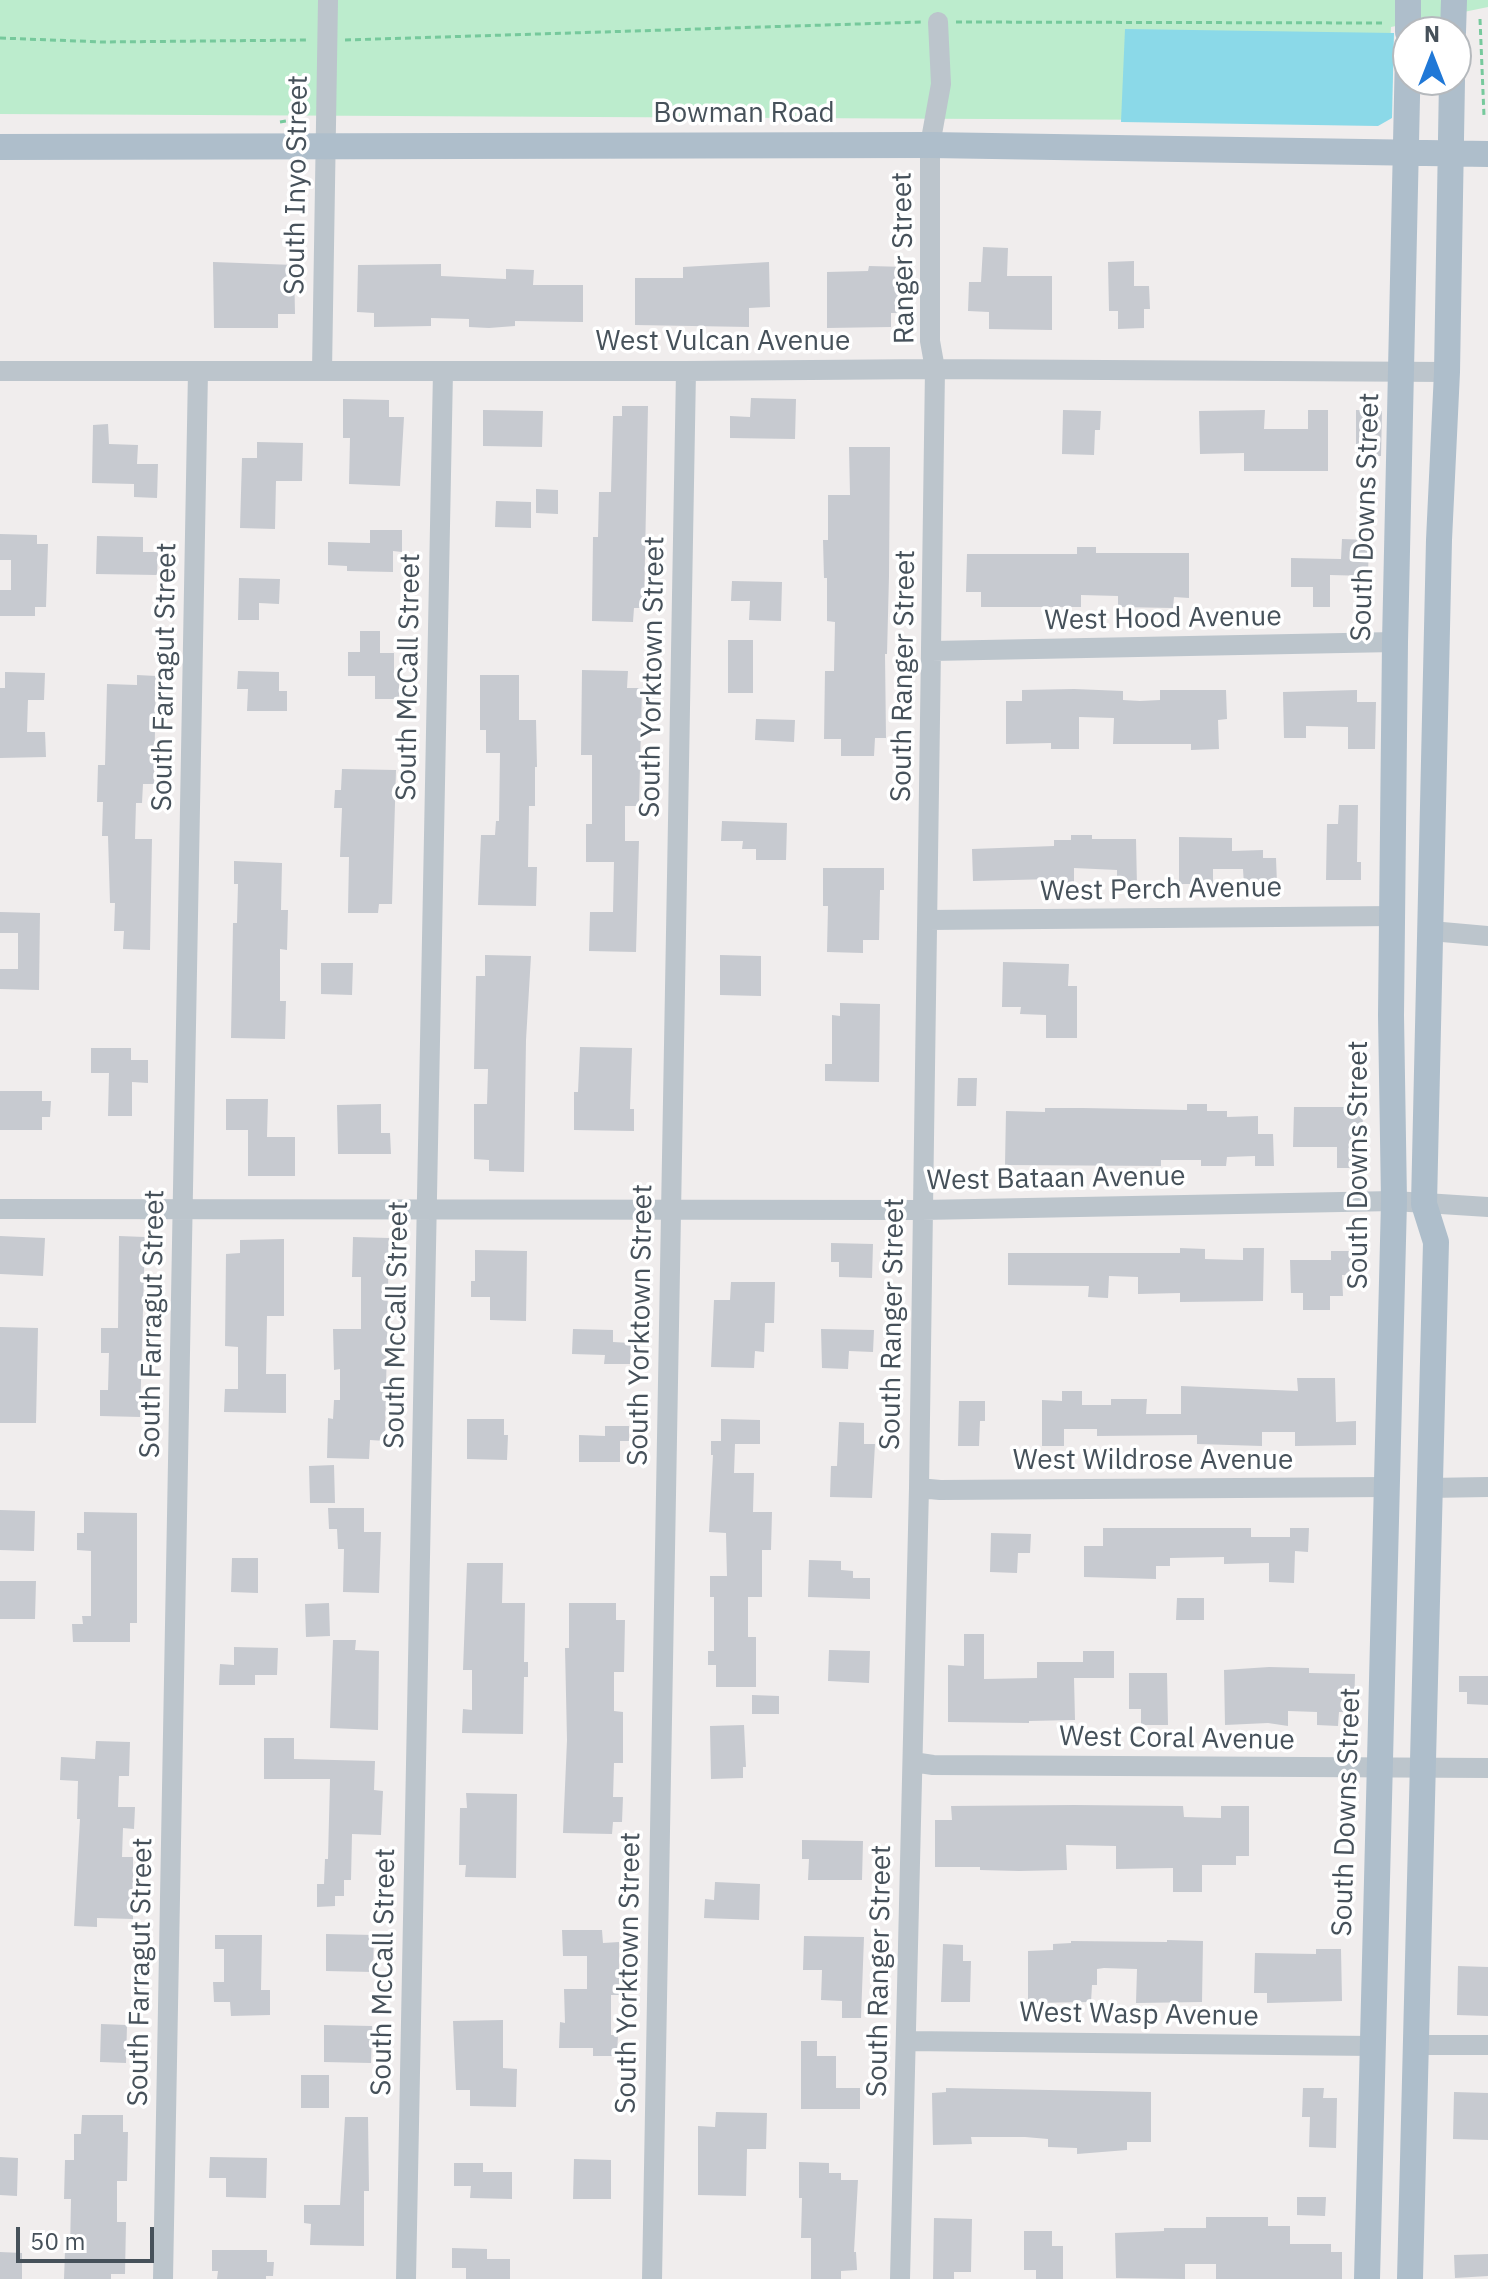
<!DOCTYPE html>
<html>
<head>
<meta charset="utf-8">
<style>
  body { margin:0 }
  #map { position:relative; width:1488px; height:2279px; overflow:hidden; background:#f0eded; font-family:"IBM Plex Sans",sans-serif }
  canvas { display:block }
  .north { position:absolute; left:1392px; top:16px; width:80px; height:80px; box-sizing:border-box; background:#fff; border:2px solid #b5b9bd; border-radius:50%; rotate:0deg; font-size:22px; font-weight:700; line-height:32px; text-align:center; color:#46515a }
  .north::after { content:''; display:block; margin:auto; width:28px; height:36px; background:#2078d7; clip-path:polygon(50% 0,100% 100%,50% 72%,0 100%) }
  .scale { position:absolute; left:16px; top:2227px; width:138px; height:36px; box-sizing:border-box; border:4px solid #46515a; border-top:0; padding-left:10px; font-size:24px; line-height:28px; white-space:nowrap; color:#46515a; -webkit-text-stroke:6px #fff; paint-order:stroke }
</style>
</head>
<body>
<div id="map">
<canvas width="1488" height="2279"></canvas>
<div class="north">N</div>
<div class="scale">50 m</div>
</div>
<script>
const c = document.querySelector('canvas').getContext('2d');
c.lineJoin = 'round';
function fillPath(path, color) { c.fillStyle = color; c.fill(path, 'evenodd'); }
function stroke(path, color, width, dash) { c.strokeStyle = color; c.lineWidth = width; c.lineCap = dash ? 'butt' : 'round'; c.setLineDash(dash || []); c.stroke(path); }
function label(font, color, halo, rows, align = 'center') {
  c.font = font + ' "IBM Plex Sans",sans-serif'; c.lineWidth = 7; c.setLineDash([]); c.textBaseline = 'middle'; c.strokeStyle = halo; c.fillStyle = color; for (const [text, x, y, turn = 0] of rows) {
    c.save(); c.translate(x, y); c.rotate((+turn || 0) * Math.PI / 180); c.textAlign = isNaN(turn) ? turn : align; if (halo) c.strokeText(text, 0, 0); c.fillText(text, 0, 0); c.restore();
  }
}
fillPath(new Path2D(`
  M0,0H1488V7L1391,27L1385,121L0,114Z`), '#bceccd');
fillPath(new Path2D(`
  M1125,29L1394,33L1392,118L1378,126L1121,122Z`), '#8bd9e8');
fillPath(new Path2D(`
  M983,247L1008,248L1007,276H1052V330L989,329V312L968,311L969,282H981Z
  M1134,261V286H1149L1150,309H1144V328L1118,329V311H1109L1108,262Z
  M213,262L294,265L295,314H278V328H214Z
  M769,262L770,307L749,308V327L635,325V278H683V267Z
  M441,264V276L506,279V269L534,270L533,285H583V322L515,321V326L489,328L469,327V319L431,318V326L374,327V313L357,312L358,265Z
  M869,266L907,267L906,313H891V327L827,328V272L868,271Z
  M751,398L796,399L795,439L730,438V416L750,417Z
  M343,399L389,400V417H404L400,486L349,484L350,438H343Z
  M622,406H648L644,608H634L633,622L592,621L593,537H598L599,492H611L613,416H622Z
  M483,410L543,411L542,447L483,446Z
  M1063,410L1101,411L1100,430H1095L1094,455L1062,454Z
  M1265,410L1264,429H1308V410H1328V471H1244V453L1200,454L1199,411Z
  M1356,410L1382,411L1381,456H1356Z
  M108,424L109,444L138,445L137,464H158L157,498L134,497V484L92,483L93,425Z
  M257,442L303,443L302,481H276L275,529L240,528L242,458H257Z
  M849,447H890L889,576L887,654H885L886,738H875L874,756H841V739H824L825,671H834L835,622L827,621V578H824L823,540H828V495H850Z
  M536,489L558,490V514L536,513Z
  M496,501L531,502V528L495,527Z
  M370,530H402V552L393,551V572L347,571V566L328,565V542L370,543Z
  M0,534L37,535V544H48L46,607H35V616H0V590H11V560H0Z
  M97,536L143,537V552H158L157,575L96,574Z
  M1342,539L1369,540L1368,576L1330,575V607H1313V587H1291V558L1341,559Z
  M1077,547H1096V553H1189V598L1174,597L1173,608L1118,607V596L1081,595V607H981V592H966L967,554H1077Z
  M239,578L280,579L279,604L259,603V620H238Z
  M732,581L782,582L781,621L749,620L750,601H731Z
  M360,631H380V653H394V673H399V699H375V676H348V652H360Z
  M728,640H753V693H728Z
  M582,670L628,671L627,688H642L639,806H625V841H639L636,952L589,951L590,912H613L614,862H586V824H592V755H581Z
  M238,671L279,672V691H287V711H247L248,689H237Z
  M5,672L45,673L44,700H28L27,732H45L46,757L0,758V688H5Z
  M137,675L156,676L154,784H143L142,803H136L135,839H152L150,950L123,949L124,931H114L115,903H110L108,836H102L103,802H97L98,765H105L107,684L137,685Z
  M480,675H519V720H536L537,767H535V806H529L528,867H537L536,906L478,905L481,835H495L496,821H499L500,753H486V730H480Z
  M1074,689L1123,691V700L1140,701L1160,700V690H1226L1227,719L1218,720L1219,749L1191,750V744H1113L1114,718L1079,717V749H1051V743L1006,744V701H1022V690Z
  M1357,690V702H1376L1375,749H1348V727L1306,726V738H1284L1283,692Z
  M756,719L795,720L794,742L755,740Z
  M342,769L396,770L392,904H379L378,913H348L349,857H340L342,808H334L335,790H341Z
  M1339,805H1358L1357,862H1361V880H1326L1327,824H1338Z
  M722,821L787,823L786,860H756V849H742L743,841H721Z
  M1071,835H1092V839H1136L1137,887H1117V870L1074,868V887L1053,886V879L973,881L972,849L1054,846V840H1071Z
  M1179,837L1232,838V851L1263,850V858H1276L1277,884L1244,885L1243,869H1213V884H1179Z
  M234,861L282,863L281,910H288L287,950L280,949V1001H286L285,1039L231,1038L233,923H237L238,884H234Z
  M823,868H884V890H880L879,940H863V953L827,952L828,906H823Z
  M0,912L40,913L39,990L0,989V969H18V933H0Z
  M485,955L531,956L526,1040L524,1172L489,1171V1160L474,1159V1104H487L488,1069H474L476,976H485Z
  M720,955L761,956V996L720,995Z
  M1003,962L1069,964L1068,986H1077V1038H1046V1015L1020,1014L1021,1007H1002Z
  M321,963H353L352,995L321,994Z
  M840,1003L880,1004L879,1082L825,1081V1064H832V1015L840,1016Z
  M580,1047L632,1048L630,1109H634V1131L574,1130V1092H578Z
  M91,1048H131V1060H148V1083L132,1082V1116H108L109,1073H91Z
  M958,1078H977L976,1106H957Z
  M0,1091H42V1101H51L50,1117H42V1130H0Z
  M226,1099H268L267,1137H295V1176H248V1130H226Z
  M381,1104V1133H390L391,1154H338L337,1105Z
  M1187,1104H1207V1111H1227V1117L1258,1116V1134H1273L1274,1166H1255V1156L1227,1157L1226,1166H1201V1160H1161V1166L1005,1165L1006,1111L1045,1112V1108H1083L1187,1110Z
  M1294,1107H1363L1362,1168H1337V1147H1293Z
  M0,1236L45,1238L43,1276L0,1274Z
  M119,1236L145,1237L140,1417L100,1416V1390H108L109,1353H101V1328H118Z
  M353,1237L389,1238L385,1441L370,1440L369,1459L327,1458L328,1418L333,1419L334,1400H340V1369L334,1370L333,1329H361V1277H352Z
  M284,1239V1316H267L266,1374H286V1413L224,1412L225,1389H238V1347L225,1346L226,1254L240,1253V1240Z
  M831,1243L873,1244L872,1278L839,1277V1262H831Z
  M1180,1248L1205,1249V1259L1243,1260V1248H1264L1263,1301L1180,1302V1293L1138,1294V1277L1109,1276L1108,1298L1088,1297L1089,1286L1008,1285V1253H1180Z
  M475,1250L527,1251L526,1321L490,1320V1297H471V1281H475Z
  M1331,1251H1360V1275H1342L1343,1296H1330V1310H1303V1293H1291L1290,1260H1331Z
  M731,1282H775L774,1323H765L764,1352L755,1351L754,1368L711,1367L714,1300H730Z
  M0,1327L38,1328L36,1423H0Z
  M573,1329L613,1330V1342L631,1343L630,1364H604L605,1355L572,1354Z
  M821,1329L874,1330L873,1352L849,1351L848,1369L822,1368Z
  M1297,1378H1335L1336,1422L1356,1421V1445L1295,1446V1432H1262V1446L1197,1444V1435L1097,1436V1429H1064V1446H1042V1400L1062,1401V1391H1082V1405H1111V1399H1147L1146,1414H1181V1386L1298,1391Z
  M959,1401H985V1421H980L979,1446H958Z
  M467,1419H504V1435H508L507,1460L467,1459Z
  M721,1419L760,1420V1444H735L734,1473H754L753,1512H772L771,1550H762V1597H748V1637H756V1687H716V1665H708V1651H714V1597H710V1576H727L726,1533L709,1532L713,1455H711V1441H721Z
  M839,1422L864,1423V1444H875L872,1498L830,1497L831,1466H837Z
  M605,1426H629V1441H620V1462H579V1435L605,1436Z
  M334,1465L335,1503H310L309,1466Z
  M328,1508H364V1532H381L379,1593L343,1592L344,1549H338L337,1529H329Z
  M0,1510L35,1511L34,1551L0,1550Z
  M84,1512L137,1513V1623H130V1642H73L72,1624H83L82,1616H91V1551L77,1550V1533H84Z
  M1103,1528H1251V1537H1290V1528H1309L1308,1552L1295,1551L1294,1583L1269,1582V1563L1224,1564V1557L1170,1558V1566H1156V1579L1084,1577V1546H1103Z
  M991,1533L1031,1534L1030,1553H1018L1017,1573L990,1572Z
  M232,1558H258V1593L231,1592Z
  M809,1560L841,1561V1570L853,1571V1578H870V1599L808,1597Z
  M467,1563H503L502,1603H525L524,1662H528V1677H524L523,1734L462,1733L463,1709L472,1710V1670H463Z
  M0,1581H36L35,1619H0Z
  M1177,1598H1204V1620H1176Z
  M329,1603L330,1636L306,1637L305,1604Z
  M569,1603H616V1620H625L624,1672H614V1711L623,1712V1763H614L613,1797H623L622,1822H613L612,1834L563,1833L567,1740L565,1648H569Z
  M964,1634H984V1679L1037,1678V1662H1083V1651H1114V1678H1074L1075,1720L1029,1721V1723L948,1722V1665L964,1666Z
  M333,1640H356L355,1650L379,1651L378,1730L330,1728Z
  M234,1647L278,1648L277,1675H255V1685H219L220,1664L234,1665Z
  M829,1650L870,1651L869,1683L828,1681Z
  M1269,1667L1309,1668V1673L1355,1674L1354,1712H1339L1338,1726L1317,1725V1712L1288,1711V1726L1268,1723L1225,1725L1224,1670Z
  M1129,1673H1167L1168,1725H1141V1709H1129Z
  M1459,1676H1488V1705L1467,1704V1692H1459Z
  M752,1695L779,1696V1714H752Z
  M744,1725L746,1767H743V1778L711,1779L710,1726Z
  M264,1738H294V1759L375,1761L374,1790L383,1791L381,1835L352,1834L351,1880H344V1896H335V1906L317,1907V1884H324L325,1859H328L330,1779H264Z
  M96,1741L130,1742L129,1776H119L118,1807H135L134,1829L123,1828L122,1857H133V1919L97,1918V1927L74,1926L80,1819H77L78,1781L60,1780L61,1757L95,1759Z
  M466,1793L517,1794L516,1878L465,1877L466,1865H459L460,1808H467Z
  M1074,1805L1183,1806L1184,1817L1221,1818V1806H1249V1856H1236V1865H1202V1892H1173V1868L1116,1869V1846L1066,1845L1067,1870L1019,1871L980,1870V1867H935V1820H952L951,1806Z
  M802,1840L863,1841L862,1880H808L809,1859H802Z
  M715,1882L760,1884L759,1920L704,1918L705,1899L714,1900Z
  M562,1930H602L603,1943L619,1942V1995H611V2035H618L617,2056H593V2048H559L560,2022L565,2023L564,1989H587V1956H563Z
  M326,1934L374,1935L373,1972L326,1971Z
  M215,1935H262L261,1990H270V2015L231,2016L230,2002H214L213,1982H224V1949H215Z
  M804,1936L864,1937L861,2018H842V2001L821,2000L822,1970H803Z
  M1167,1940L1203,1941L1202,2002L1136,2003L1137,1969L1104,1968L1097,1969V1985H1092L1091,2002L1028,2003V1951L1053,1950V1944L1071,1943V1941L1167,1942Z
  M943,1944L963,1945V1961H971L970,2002H941Z
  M1316,1949H1341L1342,2001L1267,2003V1993H1254L1255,1953L1316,1954Z
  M1458,1966L1488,1967V2016L1457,2015Z
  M503,2020V2068L517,2069L516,2107L470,2106V2090H456L453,2021Z
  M101,2024L127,2025L126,2063L100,2062Z
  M324,2025L372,2026L371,2063L324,2062Z
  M801,2041H817V2056H836V2088H860V2109H801Z
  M301,2075H329V2108H301Z
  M946,2088L1151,2092V2142H1127V2150L1077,2154V2148L1048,2147V2139L1025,2137H971L972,2144L933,2145L932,2093L946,2092Z
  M1303,2088H1324L1323,2098H1337L1336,2148L1309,2147L1310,2117H1302Z
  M1454,2092L1488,2093V2140L1453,2139Z
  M716,2112L767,2113L766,2149H747L746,2196L698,2195V2126L715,2127Z
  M82,2115H123V2132H128L127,2181H117V2222H126L125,2274H111V2279H64L65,2251H70L71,2199H64L65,2160H74V2134H81Z
  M345,2117H368L369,2191H364V2246L310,2245L311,2224L304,2223V2205H340Z
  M0,2157L18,2158L17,2196L0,2195Z
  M210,2157L267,2158L266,2198L226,2197V2178H209Z
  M574,2159L611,2160V2199H573Z
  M799,2162L829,2163V2173H841V2180H858L854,2252H856L857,2270L841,2271V2279H811V2238H801L802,2198H799Z
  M454,2163H483V2172H512V2199L470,2198L471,2186H454Z
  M1297,2197H1326L1325,2216L1297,2215Z
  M1206,2217H1268V2226H1290V2244H1331V2252H1342V2279H1216V2264H1185V2279L1116,2278L1115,2233L1164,2231V2228H1206Z
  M934,2218L972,2219L971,2272H954V2279H933Z
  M1024,2231H1052V2246H1063V2279H1036V2270H1024Z
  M452,2248L487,2249V2259H510V2279H466V2268H452Z
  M212,2250H267V2262H274L273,2276H266V2279H217L218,2271H212Z
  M0,2252L22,2253V2279H0Z
  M1488,2254V2276L1455,2278L1454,2255Z`), '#c7cad0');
stroke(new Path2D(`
  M1480,19L1484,116
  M956,22L1385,23
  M0,38L103,42L309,40
  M345,40L921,22
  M280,122L291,120L306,101`), '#76c99c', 3, [6, 4]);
stroke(new Path2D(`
  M0,371H686L935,369L1447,372
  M322,371L328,0
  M932,651L1395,642
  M928,920L1394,916
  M1431,931L1488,936
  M0,1209L922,1210L1394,1201L1488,1207
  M919,1488L940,1490L1387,1487
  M1428,1488L1488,1487
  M913,1762L933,1765L1488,1768
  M906,2041L1372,2046
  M1416,2045H1488
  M163,2279L198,371
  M406,2279L443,371
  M652,2279L686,371
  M900,2279L919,1488L935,369L930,341V145L941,84L938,22`), '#bcc5cc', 20);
stroke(new Path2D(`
  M1408,0V32
  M1453,32L1454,0
  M0,147L930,145L1488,154
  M1367,2279L1394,1201L1391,1015L1395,642L1408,52
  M1410,2279L1436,1242L1424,1204L1439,540L1447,372L1452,80`), '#aebecb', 26);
label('28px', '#46515a', '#fff', [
  ["Bowman Road",744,114],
  ["South Inyo Street",297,185,-89],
  ["Ranger Street",904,258,-91],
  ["West Vulcan Avenue",723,342],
  ["South Downs Street",1366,517,-88],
  ["West Hood Avenue",1163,619,-1],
  ["South Ranger Street",904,676,-89],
  ["South Farragut Street",165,677,-89],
  ["South McCall Street",409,677,-89],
  ["South Yorktown Street",653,677,-89],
  ["West Perch Avenue",1161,890,-1],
  ["South Downs Street",1359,1165,-90],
  ["West Bataan Avenue",1056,1179,-1],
  ["South Farragut Street",153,1324,-89],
  ["South Ranger Street",893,1324,-89],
  ["South McCall Street",397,1325,-89],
  ["South Yorktown Street",641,1325,-89],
  ["West Wildrose Avenue",1153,1461],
  ["West Coral Avenue",1177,1739,1],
  ["South Downs Street",1347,1812,-88],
  ["South Ranger Street",880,1971,-89],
  ["South Farragut Street",141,1972,-89],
  ["South McCall Street",384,1972,-89],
  ["South Yorktown Street",629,1973,-89],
  ["West Wasp Avenue",1139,2015,1]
]);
</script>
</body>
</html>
